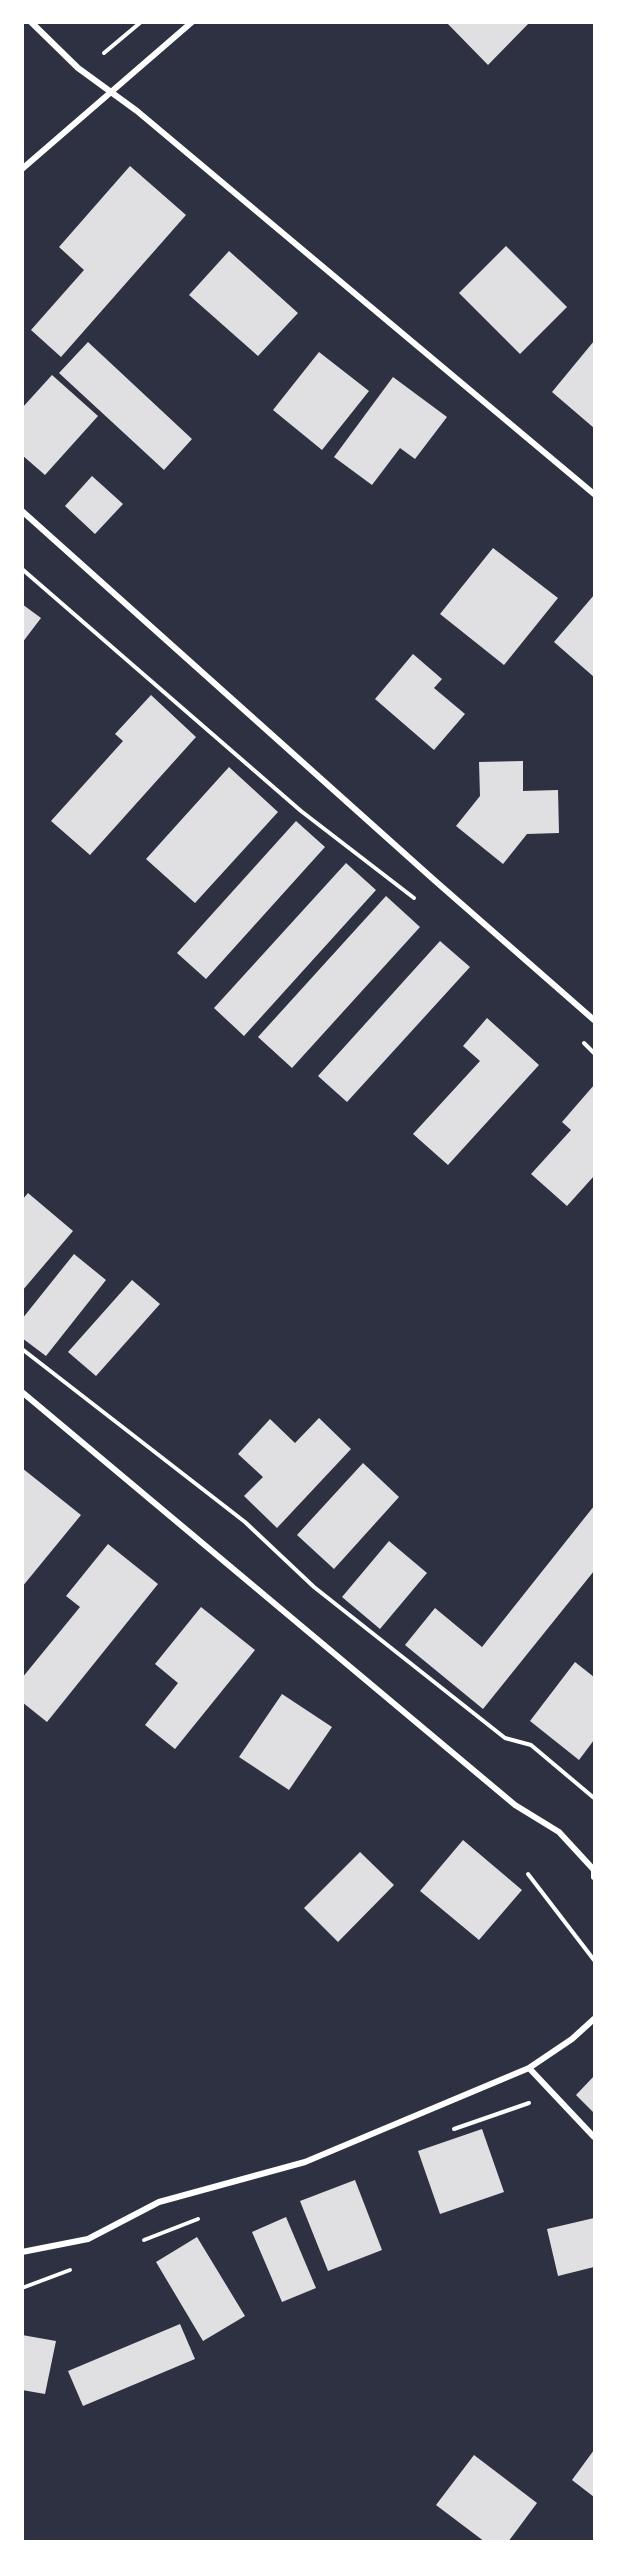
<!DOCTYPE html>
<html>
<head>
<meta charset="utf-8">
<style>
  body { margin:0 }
  #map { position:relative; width:617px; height:2564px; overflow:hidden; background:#2d3142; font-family:"Asap Condensed",sans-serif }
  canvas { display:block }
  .frame { position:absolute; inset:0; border:24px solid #fff; pointer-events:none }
</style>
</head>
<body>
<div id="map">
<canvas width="617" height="2564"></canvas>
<div class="frame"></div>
</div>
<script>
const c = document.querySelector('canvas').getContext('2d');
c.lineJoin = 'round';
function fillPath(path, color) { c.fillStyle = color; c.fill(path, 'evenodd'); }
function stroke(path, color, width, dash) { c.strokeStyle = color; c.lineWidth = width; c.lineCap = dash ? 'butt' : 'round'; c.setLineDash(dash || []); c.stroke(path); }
fillPath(new Path2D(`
  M446,22H530L488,65Z
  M130,166L186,215L61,357L31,330L84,270L59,247Z
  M506,246L567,307L520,354L459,293Z
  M229,251L298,313L258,356L189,295Z
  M594,341V428L552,392Z
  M88,342L192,439L164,470L59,373Z
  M319,352L369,391L322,450L273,410Z
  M52,375L98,416L45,475L22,455V408Z
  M393,377L447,417L415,459L400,448L372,485L334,457Z
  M92,476L123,504L95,534L65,506Z
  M493,548L558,598L504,665L440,614Z
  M594,595V677L554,642Z
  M22,604L41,618L22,643Z
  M413,654L442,679L434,688L465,714L434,750L375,699Z
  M151,695L196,737L90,855L51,821L123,741L115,734Z
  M523,761V791L558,790L559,833L527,834L503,864L456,826L480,796L479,762Z
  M229,767L278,812L195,903L146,859Z
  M296,821L325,847L206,979L177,953Z
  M346,863L376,890L244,1036L214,1008Z
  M386,896L420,927L292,1068L258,1037Z
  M440,941L470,967L347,1102L318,1076Z
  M487,1018L539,1065L448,1165L413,1134L480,1061L463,1046Z
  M594,1085V1176L567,1206L531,1174L571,1130L562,1122Z
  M28,1193L73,1231L22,1291V1200Z
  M74,1254L106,1280L46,1356L22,1338V1319Z
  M132,1280L160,1304L96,1376L68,1352Z
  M319,1418L351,1449L277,1528L244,1496L263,1477L238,1454L270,1419L295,1443Z
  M363,1463L399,1497L334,1569L297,1535Z
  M22,1468L81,1515L22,1587Z
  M594,1506V1571L483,1709L405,1645L435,1608L482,1647Z
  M389,1541L427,1573L380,1629L342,1597Z
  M108,1544L158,1584L47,1722L22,1702V1678L80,1607L66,1596Z
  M201,1607L255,1650L175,1749L145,1725L178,1683L155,1664Z
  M575,1662L594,1677V1740L579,1760L530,1721Z
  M282,1694L332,1727L289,1790L239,1757Z
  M463,1840L522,1890L479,1940L420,1891Z
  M360,1852L394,1885L338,1942L304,1908Z
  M594,2076V2113L576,2095Z
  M482,2129L504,2192L440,2214L418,2151Z
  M355,2180L382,2250L328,2271L300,2201Z
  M286,2217L316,2288L282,2302L252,2232Z
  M594,2218V2267L558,2276L547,2229Z
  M197,2237L245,2316L203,2341L156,2262Z
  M180,2324L195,2359L83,2406L68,2371Z
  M22,2335L56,2341L45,2394L22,2390Z
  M594,2450V2497L572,2480Z
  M474,2455L537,2503L508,2542H485L436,2505Z`), '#e0e0e3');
stroke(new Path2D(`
  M104,53L141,22
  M22,569L301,811L414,898
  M584,1043L594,1053
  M22,1349L245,1522L314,1587L505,1738L531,1745L594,1798
  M528,1874L594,1960
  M454,2129L529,2103
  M144,2240L198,2219
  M22,2288L70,2270`), '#fff', 4);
stroke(new Path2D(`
  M31,22L78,68L137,111L594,494
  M22,169L192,22
  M22,511L433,879L594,1020
  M22,1392L515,1805L559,1832L594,1870V1877
  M529,2068L594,2137
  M22,2252L88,2239L159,2202L305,2162L529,2068L572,2039L594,2019`), '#fff', 6);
</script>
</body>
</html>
